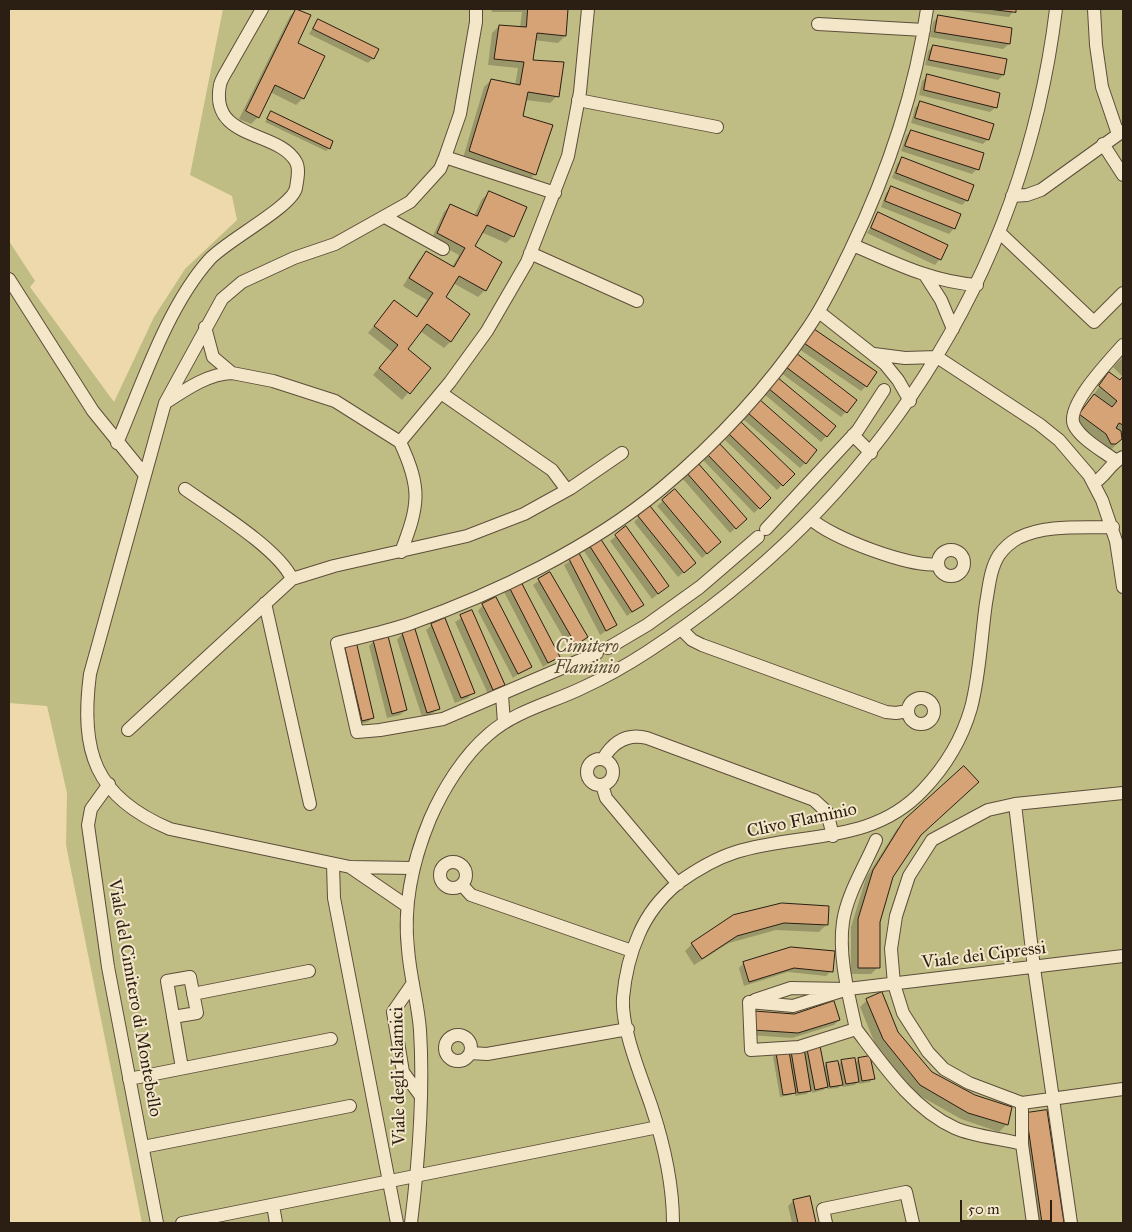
<!DOCTYPE html>
<html>
<head>
<meta charset="utf-8">
<style>
  body { margin:0 }
  #map { position:relative; width:1132px; height:1232px; overflow:hidden; background:#eed9ac; font-family:"IM FELL Great Primer",serif }
  canvas { display:block }
  .frame { position:absolute; inset:0; border:10px solid #2b1f14; pointer-events:none }
  .scale { position:absolute; left:960px; top:1200px; width:92px; height:22px; box-sizing:border-box; border:2px solid #2b1f14; border-top:0; padding-left:6px; font-size:15px; line-height:18px; white-space:nowrap; color:#2b1f14; -webkit-text-stroke:4px #f4e6c9; paint-order:stroke }
</style>
</head>
<body>
<div id="map">
<canvas width="1132" height="1232"></canvas>
<div class="frame"></div>
<div class="scale">50 m</div>
</div>
<script>
const c = document.querySelector('canvas').getContext('2d');
c.lineJoin = 'round';
function fillPath(path, color) { c.fillStyle = color; c.fill(path, 'evenodd'); }
function stroke(path, color, width, dash) { c.strokeStyle = color; c.lineWidth = width; c.lineCap = dash ? 'butt' : 'round'; c.setLineDash(dash || []); c.stroke(path); }
function label(font, color, halo, rows, align = 'center') {
  c.font = font + ' "IM FELL Great Primer",serif'; c.lineWidth = 4; c.setLineDash([]); c.textBaseline = 'middle'; c.strokeStyle = halo; c.fillStyle = color; for (const [text, x, y, turn = 0] of rows) {
    c.save(); c.translate(x, y); c.rotate((+turn || 0) * Math.PI / 180); c.textAlign = isNaN(turn) ? turn : align; if (halo) c.strokeText(text, 0, 0); c.fillText(text, 0, 0); c.restore();
  }
}
fillPath(new Path2D(`
  M223,9H1123V1223H142L66,845L67,793L47,706L9,703V241L35,281L30,287L114,402L154,317L185,269L237,220L232,196L190,175Z`), '#c0bd84');
fillPath(new Path2D(`
  M297,9L310,15L296,43L303,98L296,105L270,92L258,117L251,124L239,119L290,16Z
  M491,9H567L565,36L558,43L534,40L532,61L557,96L550,103L525,100L521,117L535,174L528,181L463,158L484,87L491,80L515,85L518,68L488,65L492,33L499,26L520,28L522,12H492Z
  M946,9H1015L1009,17Z
  M938,17L1009,44L1003,49L930,37L933,22Z
  M318,20L373,58L368,63L309,34Z
  M933,46L1003,75L998,80L925,65L928,51Z
  M928,76L996,107L990,112L919,95L922,81Z
  M920,103L988,139L983,144L911,123L915,108Z
  M271,113L329,148L326,151L265,122Z
  M911,131L977,169L972,174L901,151L906,136Z
  M902,159L967,200L962,205L892,178L897,164Z
  M891,188L954,228L949,234L881,207L886,193Z
  M490,192L513,236L506,243L481,232L473,247L485,290L478,297L453,283L444,297L451,341L444,348L420,331L406,349L429,368L402,400L373,375L392,352L368,333L394,301L415,318L427,300L403,286L419,260L426,253L452,267L459,255L431,240L444,212L451,205L474,216L482,199Z
  M879,214L940,259L935,265L867,233Z
  M809,335L875,373L866,386L861,391L799,349Z
  M1123,357V377L1113,367Z
  M791,360L856,400L841,417L781,373Z
  M1109,374L1120,381L1123,377V437L1120,435L1121,439L1111,450H1104L1100,441L1073,422Z
  M772,383L835,426L821,442L764,394Z
  M754,406L805,463L800,468L743,419Z
  M740,423L793,474L777,490L725,440Z
  M719,445L769,498L754,513L703,460Z
  M696,464L745,519L730,533L682,478Z
  M675,491L714,547L702,558L657,506Z
  M639,517L689,568L678,577L634,522Z
  M626,528L667,586L652,599L610,541Z
  M600,539L642,605L627,616L584,551Z
  M579,555L615,625L600,635L564,565Z
  M550,573L587,637L570,649L533,585Z
  M508,585L558,657L543,667L503,590Z
  M483,605L530,666L513,678L478,611Z
  M471,612L504,684L488,694L455,622Z
  M432,625L473,692L468,698L455,703L426,630Z
  M414,631L438,708L433,713L422,717L397,640L402,634Z
  M374,641L406,710L400,715L387,718L369,646Z
  M345,645L373,717L368,722L357,725L339,650Z
  M905,821L918,836L892,877L878,922V967L871,974H851V927L866,878L897,829Z
  M828,907L826,925L819,932L776,930L729,943L694,965L685,951L692,944Z
  M744,963L831,971L826,976L788,972L744,986L739,968Z
  M867,1000L932,1073L974,1096L1011,1108L1006,1125L999,1132L961,1119L913,1092L876,1046L860,1007Z
  M750,1017L839,1020L834,1025L792,1038L749,1035Z
  M807,1050L823,1068L826,1064L838,1065L842,1061L855,1063L859,1059L873,1078L870,1082L859,1084V1081L855,1085L843,1087L842,1084L838,1088L827,1089V1087L823,1090L812,1093L811,1089L807,1094L795,1096V1092L791,1095L780,1097L773,1057L776,1054L788,1055L792,1052L804,1054Z
  M1046,1111L1062,1223H1034L1019,1121Z
  M809,1198L815,1223H792L788,1206L793,1201Z`), '#0003');
const building = new Path2D(`
  M296,9L311,15L298,43L325,56L304,99L275,85L259,118L246,111Z
  M528,9H568L566,36L537,33L533,60L564,62L559,97L528,92L523,116L553,125L536,175L469,151L491,79L520,85L524,62L494,59L499,25L526,27Z
  M988,9H1016V12Z
  M938,15L1012,28L1010,44L935,32Z
  M318,19L379,49L374,59L313,29Z
  M933,45L1007,59L1004,75L929,60Z
  M927,74L1000,93L997,108L924,90Z
  M920,101L994,124L989,140L915,118Z
  M271,111L333,141L330,149L267,119Z
  M911,130L984,153L979,170L905,146Z
  M902,157L974,185L968,201L896,173Z
  M891,186L961,214L955,229L885,201Z
  M489,191L527,207L514,237L487,225L475,246L502,262L486,291L459,276L446,297L470,314L451,342L427,324L408,349L431,368L410,394L379,368L398,345L374,326L394,300L417,317L433,293L409,278L426,251L454,267L465,248L437,233L450,204L477,216Z
  M878,212L948,245L941,260L871,228Z
  M814,329L877,372L867,387L804,343Z
  M796,353L857,400L847,413L786,367Z
  M1109,372L1120,380L1123,376V425L1119,423L1116,428L1121,431L1122,439L1116,444H1111L1106,434L1079,414L1094,394L1112,407L1117,401L1099,386Z
  M777,377L836,426L827,437L768,388Z
  M759,399L817,450L806,464L748,413Z
  M740,421L795,474L783,486L729,434Z
  M719,443L771,498L760,509L707,454Z
  M697,462L747,519L736,529L686,472Z
  M675,489L721,542L707,554L662,500Z
  M650,506L696,563L684,573L638,516Z
  M626,526L669,586L658,594L615,535Z
  M600,538L644,605L632,612L589,545Z
  M579,553L617,625L606,631L569,559Z
  M550,572L588,637L576,645L538,579Z
  M519,578L560,657L548,663L507,583Z
  M496,597L532,667L518,674L482,604Z
  M472,610L505,685L493,690L460,615Z
  M445,618L475,693L461,698L431,624Z
  M415,629L440,709L427,713L402,633Z
  M388,636L407,710L392,714L373,640Z
  M356,641L374,718L362,721L344,644Z
  M964,766L979,782L921,835L893,877L880,922V968H858V919L873,870L904,820Z
  M782,903L829,906L828,925L784,923L737,936L702,959L691,943L733,915Z
  M791,947L835,951L833,972L794,968L749,982L743,962Z
  M882,992L898,1032L932,1072L975,1095L1012,1107L1008,1125L968,1113L920,1085L883,1039L866,999Z
  M834,1001L840,1020L798,1033L753,1030L754,1011L794,1014Z
  M820,1046L828,1087L815,1090L807,1049Z
  M804,1048L811,1091L798,1093L791,1051Z
  M789,1051L796,1093L783,1095L776,1053Z
  M870,1056L875,1079L862,1081L858,1058Z
  M855,1058L859,1082L846,1084L841,1060Z
  M838,1061L843,1085L830,1087L826,1063Z
  M1047,1110L1064,1223H1042L1026,1113Z
  M810,1196L816,1223H798L793,1200Z`);
fillPath(building, '#d6a376');
stroke(building, '#2b1f14', 1);
const minor = new Path2D(`
  M1094,9L1096,45L1102,87L1118,134
  M818,24L924,30
  M578,100L717,127
  M1103,144L1123,175
  M445,157L555,193
  M1012,196L1027,195L1041,190L1123,131
  M385,217L443,249
  M999,232L1094,322L1123,293
  M853,245C893,262 932,282 977,285
  M530,253L637,301
  M925,275L941,300L953,329
  M9,279L93,411L145,475
  M819,312L885,364L898,380L910,401
  M874,354L905,358L937,357L1039,424L1059,440L1089,475L1102,500L1116,541L1123,587
  M232,373L273,381L335,401L400,442L450,382L487,331L527,262L568,156L580,92L588,9
  M441,393L552,470L567,490
  M165,403C185,390 207,374 232,373L213,357L205,327
  M853,435L871,453
  M400,442C422,489 419,505 401,552
  M117,443C142,385 167,307 209,260C224,242 292,207 296,188C297,181 300,169 296,162C279,130 209,141 220,85C221,79 227,71 230,65C241,46 251,28 262,9
  M1115,460C1103,451 1081,439 1074,425C1065,406 1111,359 1123,345
  M1094,483C1106,476 1111,462 1123,457
  M185,489C213,509 279,549 292,579
  M811,519C832,538 911,568 938,564
  M766,529L858,430L884,390
  M938 563a13 13 0 1 1 26 0a13 13 0 1 1-26 0Z
  M265,603L310,804
  M681,629L692,640L702,645L886,712L896,713L908,711
  M608,648L647,625L700,587L758,537
  M597,653L443,719L380,730L357,732L337,643C361,637 385,632 409,624C496,593 590,548 661,489C716,443 768,387 808,328C825,304 837,277 850,251C887,174 915,94 927,9
  M502,695L504,723
  M908 711a13 13 0 1 1 26 0a13 13 0 1 1-26 0Z
  M128,730L292,579L334,566L467,536L524,514L571,488L622,453
  M587 772a13 13 0 1 1 26 0a13 13 0 1 1-26 0Z
  M603,759C613,742 627,733 647,738L814,800L827,812L833,836
  M109,784L91,809L88,825L108,967L157,1223
  M602,785L606,798L678,884
  M1123,793L1015,804L988,810L932,840L909,876L896,916L891,949L894,984L903,1013L928,1052L944,1069L969,1083L1022,1103L1123,1089
  M1015,804L1034,968L1071,1223
  M440 875a13 13 0 1 1 26 0a13 13 0 1 1-26 0Z
  M333,864L334,898L397,1223
  M350,867L407,906
  M413,868L350,867L170,829C94,797 80,751 90,674L165,403L222,299L242,282L294,258L335,244L410,202L440,169L445,157L460,114L476,22V9
  M462,885L471,895L632,951
  M413,983L393,1012L403,1072L420,1095
  M848,989L793,1006L749,1002L751,1050L799,1047L856,1029C849,996 838,957 843,922C847,894 865,866 876,840
  M193,994L309,971
  M755,1000L791,988L848,989L1123,956
  M173,1017L197,1013L190,977L167,981L182,1068
  M856,1029C884,1066 913,1109 955,1128C972,1136 1004,1139 1022,1144V1103
  M445 1048a13 13 0 1 1 26 0a13 13 0 1 1-26 0Z
  M470,1053L487,1054L628,1029
  M129,1079L331,1039
  M1022,1144L1033,1223
  M143,1147L350,1106
  M273,1205L276,1223
  M182,1223L658,1127
  M411,1223C419,1159 424,1095 420,1030C418,1003 410,977 408,949C403,905 413,860 430,819C443,789 464,755 489,734C515,711 551,703 582,688C604,678 627,665 647,652C874,504 1023,279 1056,9
  M673,1223C673,1182 664,1144 651,1105C641,1076 621,1028 623,998C625,976 630,954 639,934C648,913 660,898 678,883C696,870 714,859 736,852C800,832 872,845 923,790C946,766 962,739 971,708C980,674 981,638 986,603C989,587 990,569 999,555C1004,548 1011,542 1018,538C1046,524 1082,528 1113,527
  M826,1223L823,1209L906,1192L913,1223`);
stroke(minor, '#5c4e3a', 14);
stroke(minor, '#f4e6c9', 12);
label('italic 18px', '#584e36', '#f4e6c9', [
  ["Cimitero",587,648],
  ["Flaminio",587,669]
]);
label('18px', '#2b1f14', '#f4e6c9', [
  ["Clivo Flaminio",802,821,-12],
  ["Viale dei Cipressi",984,956,-7],
  ["Viale del Cimitero di Montebello",134,998,80],
  ["Viale degli Islamici",399,1076,-91]
]);
</script>
</body>
</html>
